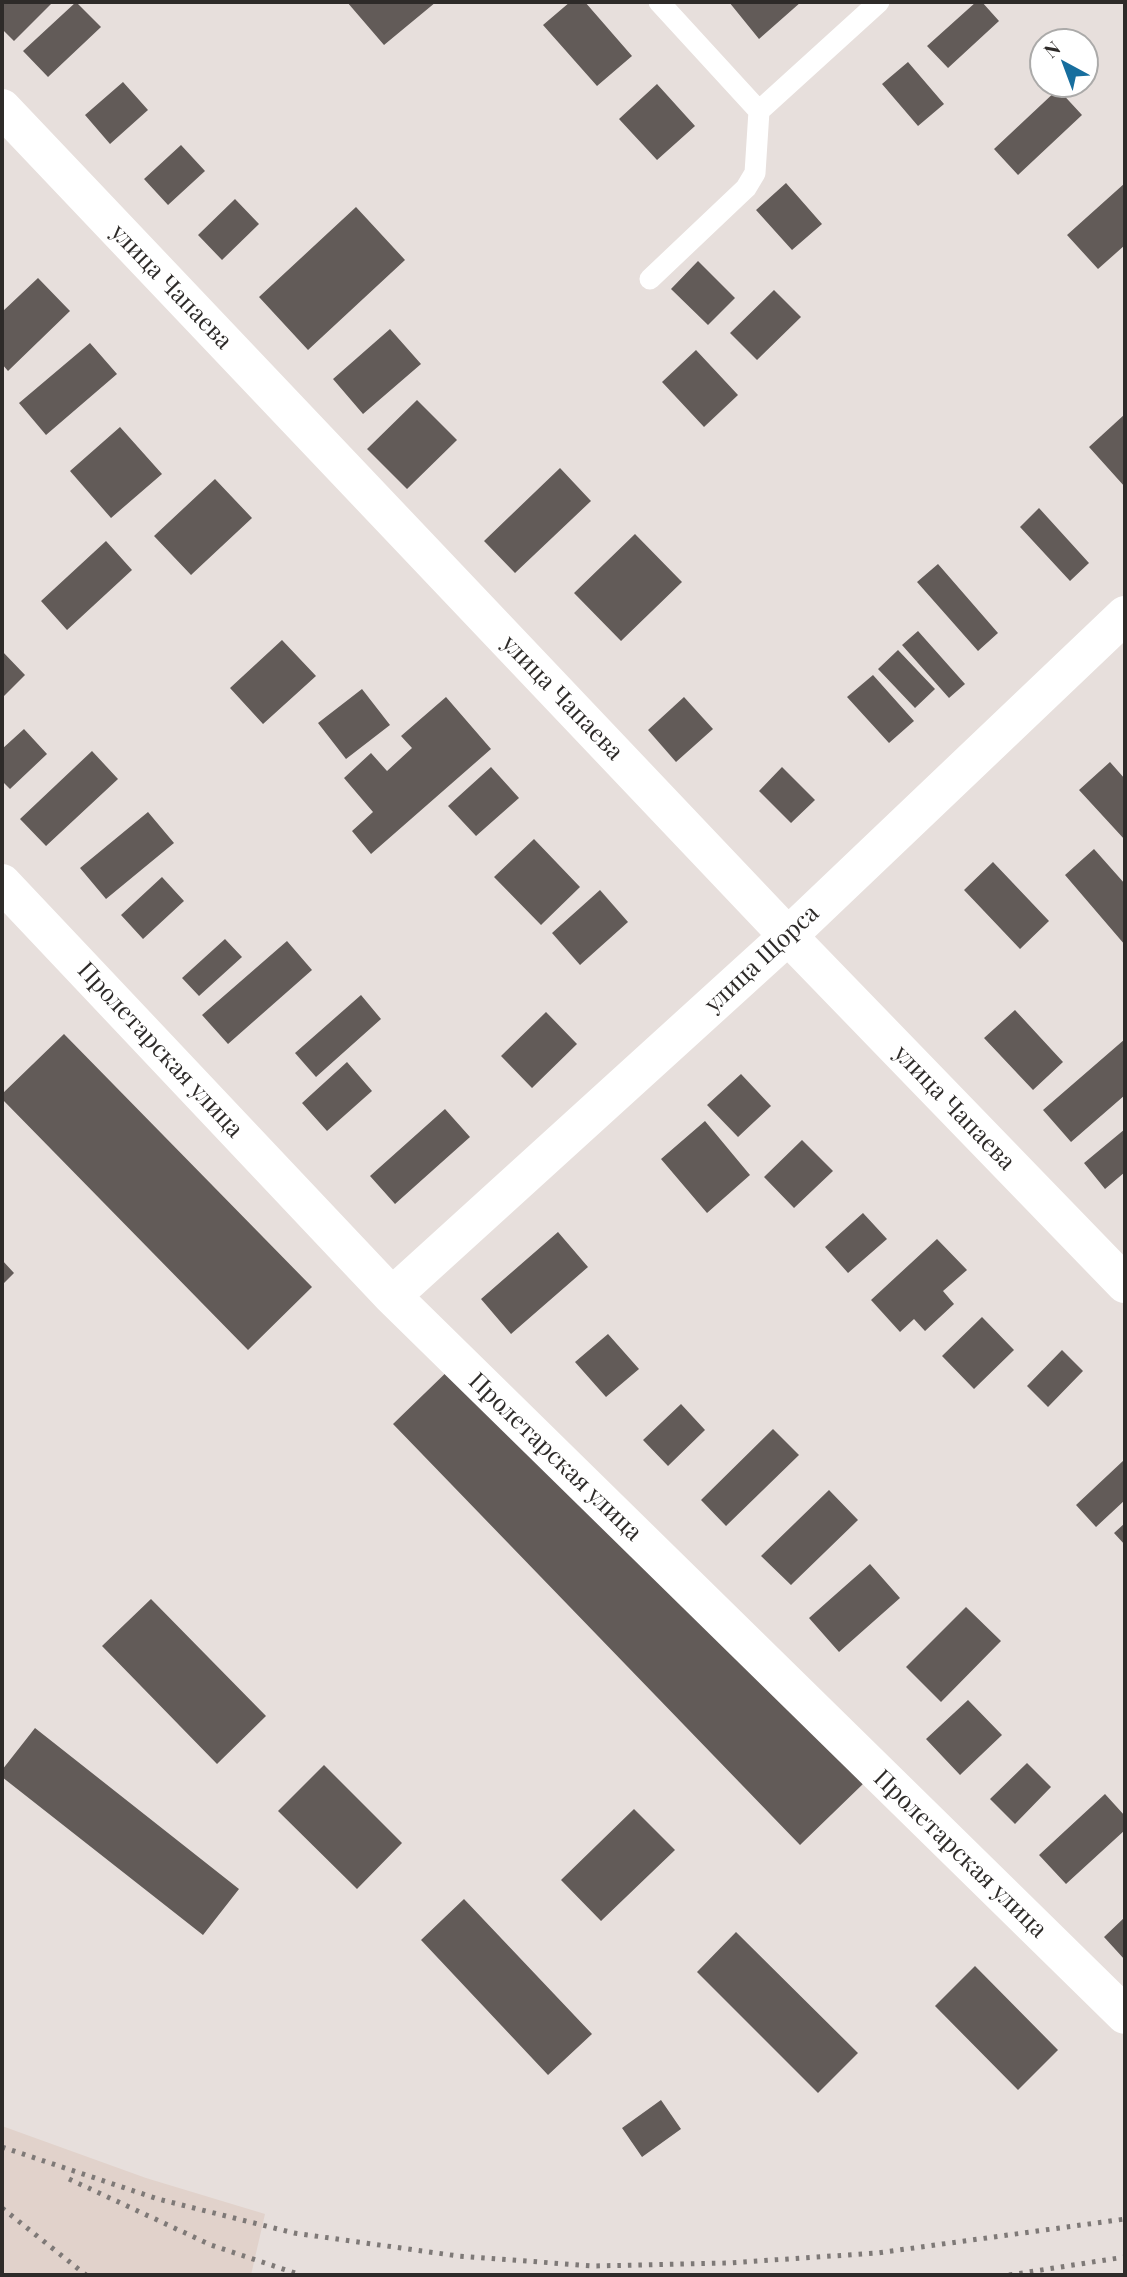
<!DOCTYPE html>
<html>
<head>
<meta charset="utf-8">
<style>
  body { margin:0 }
  #map { position:relative; width:1127px; height:2277px; overflow:hidden; background:#e7dfdc; font-family:"Playfair Display",serif }
  canvas { display:block }
  .frame { position:absolute; inset:0; border:4px solid #2e2b29; pointer-events:none }
  .north { position:absolute; left:1029px; top:28px; width:70px; height:70px; box-sizing:border-box; background:#fff; border:2px solid #abaaa9; border-radius:50%; rotate:319deg; font-size:19px; font-weight:700; line-height:28px; text-align:center; color:#2e2b29 }
  .north::after { content:''; display:block; margin:auto; width:24px; height:32px; background:#176e9e; clip-path:polygon(50% 0,100% 100%,50% 72%,0 100%) }
</style>
</head>
<body>
<div id="map">
<canvas width="1127" height="2277"></canvas>
<div class="frame"></div>
<div class="north">N</div>
</div>
<script>
const c = document.querySelector('canvas').getContext('2d');
c.lineJoin = 'round';
function fillPath(path, color) { c.fillStyle = color; c.fill(path, 'evenodd'); }
function stroke(path, color, width, dash) { c.strokeStyle = color; c.lineWidth = width; c.lineCap = dash ? 'butt' : 'round'; c.setLineDash(dash || []); c.stroke(path); }
function label(font, color, halo, rows, align = 'center') {
  c.font = font + ' "Playfair Display",serif'; c.lineWidth = 7; c.setLineDash([]); c.textBaseline = 'middle'; c.strokeStyle = halo; c.fillStyle = color; for (const [text, x, y, turn = 0] of rows) {
    c.save(); c.translate(x, y); c.rotate((+turn || 0) * Math.PI / 180); c.textAlign = isNaN(turn) ? turn : align; if (halo) c.strokeText(text, 0, 0); c.fillText(text, 0, 0); c.restore();
  }
}
fillPath(new Path2D(`
  M2,2126L146,2178L265,2214L251,2275H2Z`), '#e1d2cb');
fillPath(new Path2D(`
  M2,2H53L14,41L2,29Z
  M76,2L101,27L48,77L23,51Z
  M347,2H436L384,45Z
  M570,2H585L632,56L597,86L543,25Z
  M729,2H801L759,39Z
  M976,2H982L999,21L948,68L927,46Z
  M908,62L944,104L918,126L882,84Z
  M123,82L148,110L110,144L85,115Z
  M657,84L695,126L657,160L619,119Z
  M1058,89L1082,115L1018,175L994,149Z
  M181,145L205,171L168,205L144,179Z
  M786,183L822,224L792,250L756,210Z
  M1125,183V245L1098,269L1067,235Z
  M235,199L259,224L222,260L198,235Z
  M356,207L405,260L308,350L259,297Z
  M698,261L735,298L708,325L671,289Z
  M38,278L70,311L8,371L2,364V312Z
  M774,290L801,317L757,360L730,333Z
  M390,329L421,364L363,414L333,379Z
  M90,343L117,374L46,435L19,403Z
  M696,350L738,395L704,427L662,382Z
  M417,400L457,440L407,489L367,449Z
  M1125,414V487L1089,447Z
  M120,427L162,474L111,518L70,471Z
  M560,468L591,501L515,573L484,541Z
  M215,479L252,518L191,575L154,536Z
  M1039,508L1089,563L1070,581L1020,527Z
  M635,534L682,582L621,641L574,593Z
  M106,541L132,570L67,630L41,601Z
  M938,564L998,633L978,651L917,582Z
  M918,631L965,684L949,698L902,645Z
  M282,640L316,676L263,724L230,688Z
  M898,650L935,689L915,708L878,669Z
  M2,651L25,675L2,698Z
  M873,675L914,721L889,743L847,697Z
  M362,689L390,725L346,759L318,723Z
  M446,697L491,749L371,854L352,831L373,812L344,778L371,753L387,771L412,748L401,736Z
  M684,697L713,729L676,762L648,730Z
  M24,729L47,754L10,789L2,781V749Z
  M92,751L118,779L46,846L20,819Z
  M1110,762L1125,779V840L1079,790Z
  M491,767L519,798L476,836L448,806Z
  M782,767L815,800L791,823L759,791Z
  M148,812L174,843L106,899L80,868Z
  M534,839L580,887L541,925L494,877Z
  M1094,849L1125,884V945L1065,875Z
  M993,862L1049,921L1020,949L964,890Z
  M162,877L184,901L143,939L121,915Z
  M600,890L628,922L580,965L552,933Z
  M225,939L242,957L199,996L182,978Z
  M287,941L312,970L228,1044L202,1015Z
  M361,995L381,1019L316,1077L295,1053Z
  M1015,1010L1063,1062L1033,1090L984,1038Z
  M546,1012L577,1044L532,1088L501,1056Z
  M64,1034L312,1287L248,1350L2,1099V1094Z
  M1125,1039V1095L1071,1142L1043,1110Z
  M347,1062L372,1091L327,1131L302,1103Z
  M741,1074L771,1106L738,1137L707,1105Z
  M445,1109L470,1137L395,1204L370,1176Z
  M705,1121L750,1175L707,1213L661,1159Z
  M1125,1129V1172L1105,1189L1084,1163Z
  M802,1140L833,1171L794,1208L764,1177Z
  M863,1213L887,1239L848,1273L825,1247Z
  M558,1232L588,1267L511,1334L481,1299Z
  M937,1239L967,1270L943,1291L954,1304L925,1331L914,1319L900,1332L871,1300Z
  M2,1260L14,1273L2,1285Z
  M982,1317L1014,1350L974,1389L942,1356Z
  M608,1334L639,1369L606,1397L575,1362Z
  M1062,1350L1083,1371L1048,1407L1027,1386Z
  M457,1362L864,1783L800,1845L393,1424Z
  M681,1404L705,1430L668,1466L643,1440Z
  M773,1429L799,1455L726,1526L701,1500Z
  M1124,1460L1125,1500L1096,1527L1076,1505Z
  M829,1490L858,1520L791,1585L761,1556Z
  M1125,1523V1545L1114,1533Z
  M870,1564L900,1598L839,1652L809,1618Z
  M151,1599L266,1716L217,1764L102,1646Z
  M966,1607L1001,1641L941,1702L906,1667Z
  M968,1700L1002,1735L960,1775L926,1739Z
  M35,1728L239,1889L203,1935L2,1777V1770Z
  M1027,1763L1051,1787L1015,1824L990,1799Z
  M324,1765L402,1843L357,1889L278,1811Z
  M1105,1794L1125,1816V1830L1066,1884L1039,1855Z
  M634,1809L675,1850L601,1921L561,1880Z
  M464,1899L592,2034L548,2075L421,1940Z
  M1125,1917V1960L1104,1937Z
  M736,1932L858,2053L818,2093L697,1972Z
  M975,1966L1058,2050L1018,2090L935,2006Z
  M661,2100L681,2129L642,2157L622,2128Z`), '#625b58');
stroke(new Path2D(`
  M659,2L759,111L879,2
  M650,279L746,188L755,173L759,111`), '#fff', 21);
stroke(new Path2D(`
  M2,108L788,936L1125,1284
  M2,883L392,1296L1125,2015
  M392,1296L788,936L1125,615`), '#fff', 38);
stroke(new Path2D(`
  M2,2147L158,2199L294,2233L458,2256L593,2266L728,2263L877,2253L1125,2219
  M69,2179L211,2245L301,2275
  M2,2208L86,2275
  M1009,2275L1125,2257`), '#7e7977', 5, [3.5, 7]);
label('24px', '#2e2b29', '#fff', [
  ["улица Чапаева",171,287,46],
  ["улица Чапаева",562,698,46],
  ["улица Щорса",762,959,-43],
  ["Пролетарская улица",160,1050,47],
  ["улица Чапаева",954,1108,46],
  ["Пролетарская улица",555,1457,44],
  ["Пролетарская улица",960,1854,44]
]);
</script>
</body>
</html>
